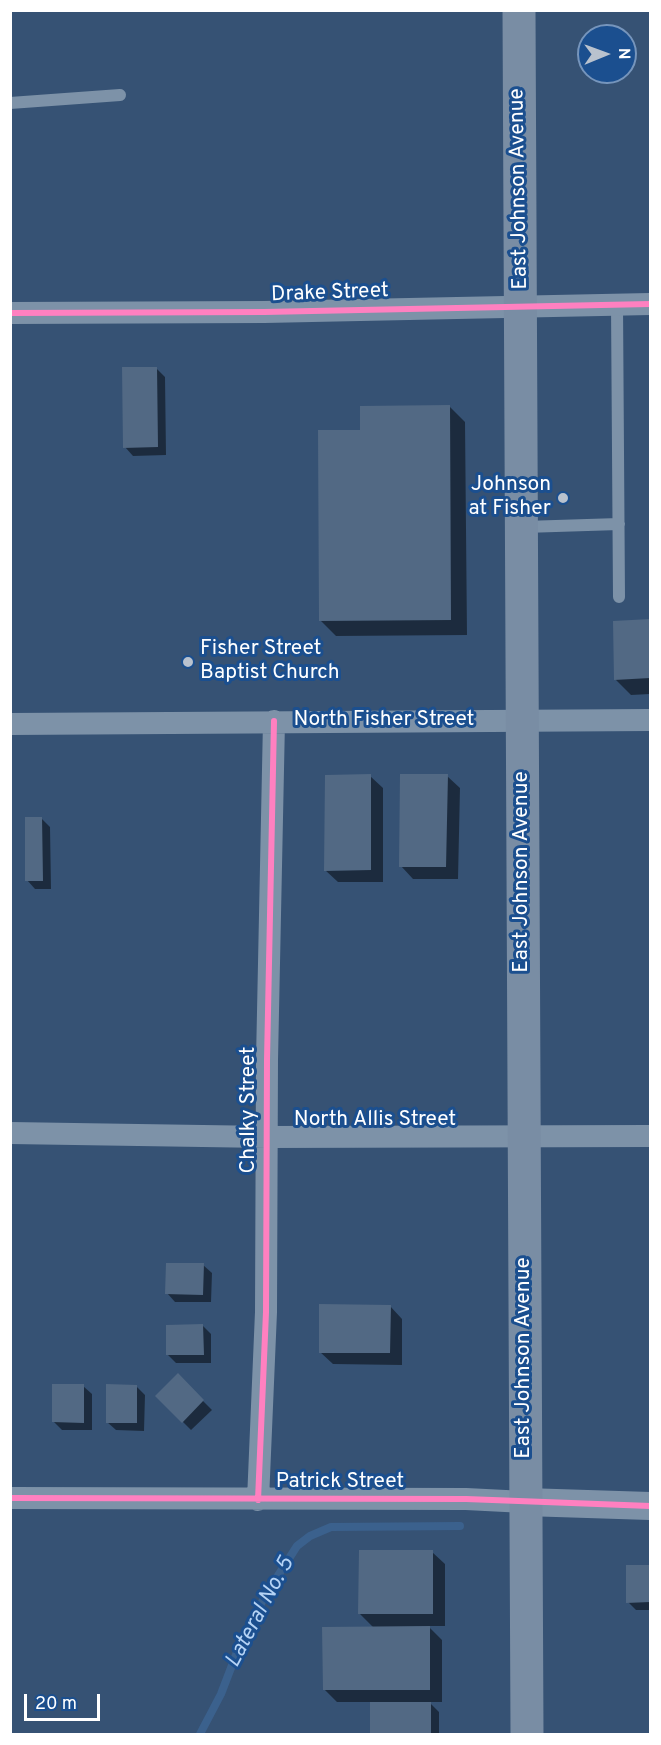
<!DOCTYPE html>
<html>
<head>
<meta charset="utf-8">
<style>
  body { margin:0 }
  #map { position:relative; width:661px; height:1745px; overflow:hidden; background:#365274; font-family:Overpass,sans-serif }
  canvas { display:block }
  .frame { position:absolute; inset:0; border:12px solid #fff; pointer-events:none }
  .north { position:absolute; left:577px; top:24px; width:60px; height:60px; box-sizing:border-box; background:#1b4f8f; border:2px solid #7695bc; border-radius:50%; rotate:89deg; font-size:16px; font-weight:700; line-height:24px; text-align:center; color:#fff }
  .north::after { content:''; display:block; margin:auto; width:21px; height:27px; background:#b9c2ce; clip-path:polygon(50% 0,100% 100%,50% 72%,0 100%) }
  .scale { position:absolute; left:24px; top:1694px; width:76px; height:27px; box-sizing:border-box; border:3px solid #fff; border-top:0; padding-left:8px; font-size:18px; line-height:21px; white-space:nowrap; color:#fff; -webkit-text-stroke:4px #1b4f8f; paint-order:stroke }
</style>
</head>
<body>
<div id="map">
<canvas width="661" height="1745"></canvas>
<div class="frame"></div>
<div class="north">N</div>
<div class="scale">20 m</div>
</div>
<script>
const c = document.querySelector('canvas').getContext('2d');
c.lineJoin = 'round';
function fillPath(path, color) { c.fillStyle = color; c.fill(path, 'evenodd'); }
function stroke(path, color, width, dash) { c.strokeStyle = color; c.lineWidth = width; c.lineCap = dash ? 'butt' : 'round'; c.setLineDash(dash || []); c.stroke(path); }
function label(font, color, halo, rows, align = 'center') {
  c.font = font + ' Overpass,sans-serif'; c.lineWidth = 6; c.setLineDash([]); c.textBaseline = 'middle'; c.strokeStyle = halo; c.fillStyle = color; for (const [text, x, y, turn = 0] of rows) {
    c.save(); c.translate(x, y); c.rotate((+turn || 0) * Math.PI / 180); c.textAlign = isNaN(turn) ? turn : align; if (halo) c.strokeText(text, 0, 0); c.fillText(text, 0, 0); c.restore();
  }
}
fillPath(new Path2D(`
  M156,368L165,377L166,455L133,456L125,447Z
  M449,406L465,422L467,635L336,636L320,620L362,432Z
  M650,621V694L631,695L615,679L614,622Z
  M370,776L383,788V882H338L325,870Z
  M447,776L460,788L458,879H413L401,866Z
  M41,818L50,827L51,889H35L27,880Z
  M203,1265L212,1273L211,1302H175L167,1293Z
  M390,1306L402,1319V1365L333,1364L320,1352Z
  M203,1326L211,1334V1363H176L168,1355Z
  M178,1376L212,1410L191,1430L157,1396Z
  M83,1386L92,1394V1430H62L54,1422Z
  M136,1386L145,1395L144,1431L116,1430L107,1422Z
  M432,1552L445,1564V1626H428L442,1640V1702H429L439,1712V1734H371V1702H337L324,1689L374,1628L360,1614Z
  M650,1566V1610H636L628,1602L627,1567Z`), '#0007');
stroke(new Path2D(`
  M200,1734L221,1694L239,1647L265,1596L297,1546L310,1536L331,1527L460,1526`), '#3b618d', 8);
fillPath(new Path2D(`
  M122,367H157L158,447L123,448Z
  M450,405L451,620L319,621L318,430H360V406Z
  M650,619V678L614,680L613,621Z
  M371,774V870L324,871L325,775Z
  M400,774H448L446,867H399Z
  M25,817H42L43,881H25Z
  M166,1263H204L203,1295L165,1294Z
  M319,1304L391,1305L390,1353H319Z
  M203,1324L204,1355H166V1325Z
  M178,1373L204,1400L182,1423L155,1396Z
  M52,1384H84V1423L52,1422Z
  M106,1384L137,1385V1423H106Z
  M359,1550H433V1614H358Z
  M626,1565H650V1602L626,1603Z
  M430,1626V1690H323L322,1627Z
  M370,1702H431V1734H370Z`), '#526984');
stroke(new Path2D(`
  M10,103L120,95
  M617,305L619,597
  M524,527L619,524`), '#7d92a8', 12);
stroke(new Path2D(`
  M10,313L264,312L650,304
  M10,724L650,720
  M10,1133L267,1137L650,1136
  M10,1498L466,1499L525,1502
  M258,1500L266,1312L267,1060L274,721`), '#7d92a8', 22);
stroke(new Path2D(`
  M525,1502L650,1506`), '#7d92a8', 28);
stroke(new Path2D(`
  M519,10L527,1734`), '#798da4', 33);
stroke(new Path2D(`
  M10,313L264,312L650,304
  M10,1498L466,1499L650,1506
  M258,1500L266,1312L267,1060L274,721`), '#ff80c0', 6);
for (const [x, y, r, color] of [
  [563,498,6,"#b9c2ce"],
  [188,662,6,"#b9c2ce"]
]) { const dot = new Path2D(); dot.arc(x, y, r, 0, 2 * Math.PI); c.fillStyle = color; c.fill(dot); stroke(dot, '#1b4f8f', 2); }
label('21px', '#fff', '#1b4f8f', [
  ["East Johnson Avenue",520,189,-91],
  ["Drake Street",330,294,-2],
  ["North Fisher Street",384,721],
  ["East Johnson Avenue",523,872,-90],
  ["Chalky Street",250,1110,-90],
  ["North Allis Street",375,1121],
  ["East Johnson Avenue",525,1358,-90],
  ["Patrick Street",340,1483]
]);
label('21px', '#fff', '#1b4f8f', [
  ["Johnson",551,486],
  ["at Fisher",551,510],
  ["Fisher Street",200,650,"left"],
  ["Baptist Church",200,674,"left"]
], 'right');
label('italic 22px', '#b5d3f5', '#1b4f8f', [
  ["Lateral No. 5",261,1613,-62]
]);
</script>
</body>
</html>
